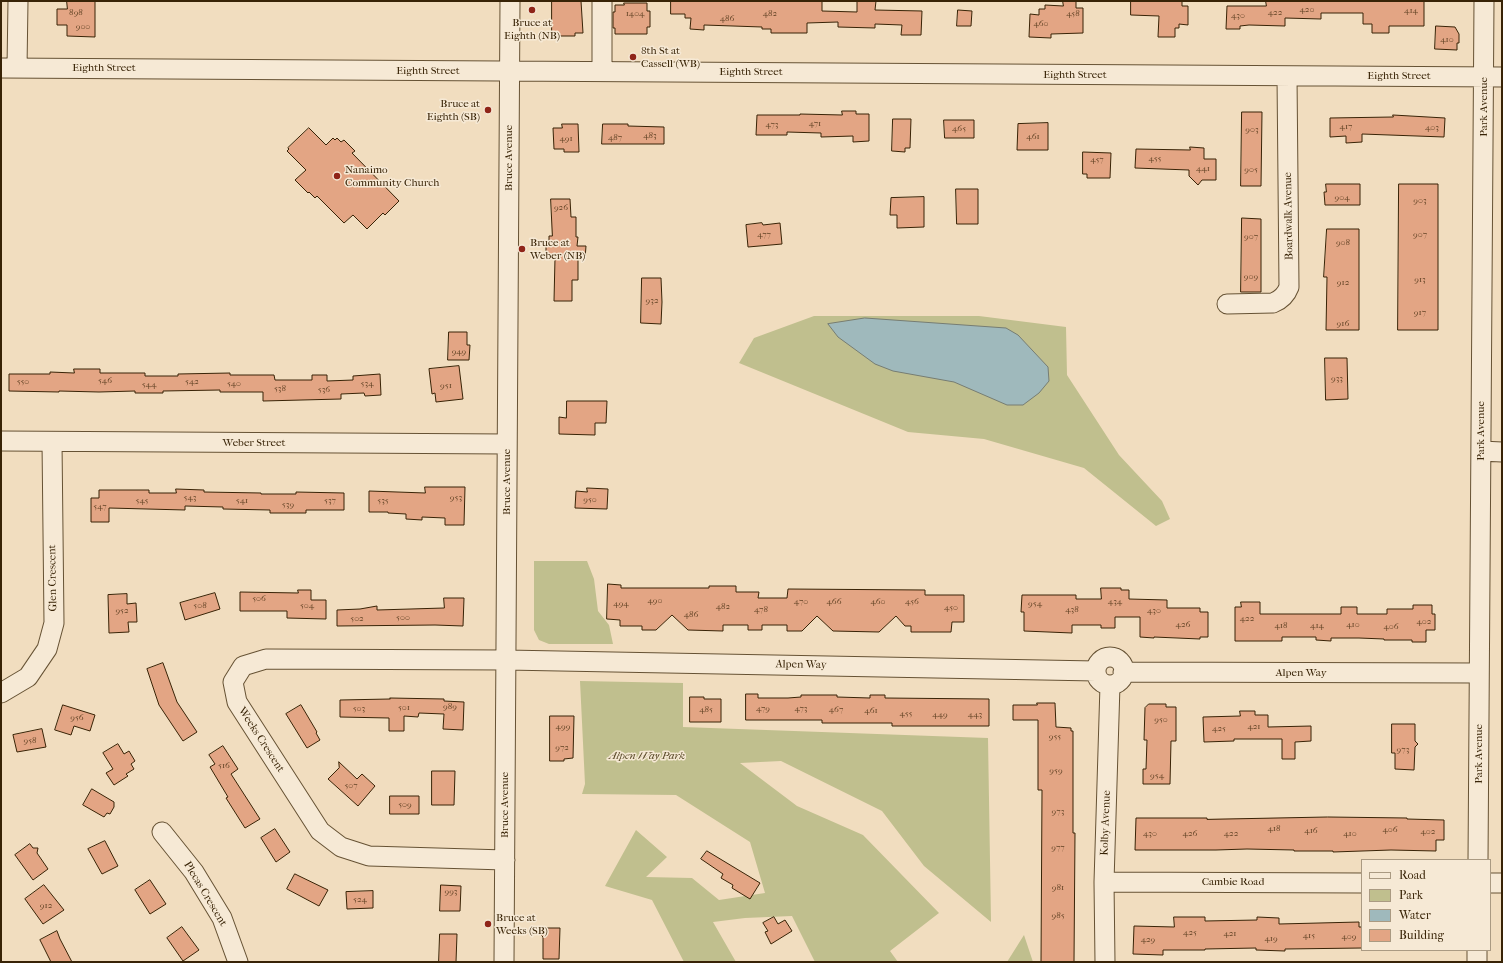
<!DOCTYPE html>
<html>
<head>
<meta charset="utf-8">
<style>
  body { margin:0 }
  #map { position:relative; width:1503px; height:963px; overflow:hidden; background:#f1ddbf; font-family:"IM FELL French Canon",serif }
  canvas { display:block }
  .frame { position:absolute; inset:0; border:2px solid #382306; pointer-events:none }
  .legend { position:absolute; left:1361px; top:859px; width:130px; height:92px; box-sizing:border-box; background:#f6e9d5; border:1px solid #aa9a82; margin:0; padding:5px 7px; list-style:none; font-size:12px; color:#382306 }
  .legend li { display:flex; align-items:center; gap:8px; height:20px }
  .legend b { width:20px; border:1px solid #aa9a82 }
</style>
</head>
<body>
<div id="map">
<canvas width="1503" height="963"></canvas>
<div class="frame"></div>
<ul class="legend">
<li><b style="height:5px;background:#f6e9d5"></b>Road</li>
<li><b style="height:11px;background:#c0bf8e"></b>Park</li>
<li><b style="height:11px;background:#9fb9bc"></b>Water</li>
<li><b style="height:11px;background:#e3a584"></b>Building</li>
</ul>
</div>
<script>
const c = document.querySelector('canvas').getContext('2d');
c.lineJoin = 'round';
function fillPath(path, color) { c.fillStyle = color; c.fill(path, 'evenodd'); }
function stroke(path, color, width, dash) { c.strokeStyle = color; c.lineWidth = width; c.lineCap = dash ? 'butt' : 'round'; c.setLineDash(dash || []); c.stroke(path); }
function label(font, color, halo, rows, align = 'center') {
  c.font = font + ' "IM FELL French Canon",serif'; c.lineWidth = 3; c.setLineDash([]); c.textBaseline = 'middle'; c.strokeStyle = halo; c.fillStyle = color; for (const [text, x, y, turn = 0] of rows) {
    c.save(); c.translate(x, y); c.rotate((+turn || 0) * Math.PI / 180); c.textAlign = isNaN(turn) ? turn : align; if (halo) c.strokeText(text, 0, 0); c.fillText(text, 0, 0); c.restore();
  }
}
fillPath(new Path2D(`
  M814,316H979L1066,327L1067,375L1119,455L1162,501L1170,519L1156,526L1084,468L984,439L908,432L739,363L754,338Z
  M534,561H587L594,579L598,611L609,625L613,644H549L539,640L534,630Z
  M580,681L683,683V727L988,738L991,922L924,866L882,811L781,761L740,763L797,806L863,835L939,913L890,951L898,962H815L792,916L745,918L713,922L736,962H684L652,900L605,886L636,830L667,857L646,877L692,878L719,900L765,893L750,842L676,795L582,794L585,784Z
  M1024,935L1033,962H1007Z`), '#c0bf8e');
const water = new Path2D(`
  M865,318L1006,328L1018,335L1048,367L1049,381L1039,393L1023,405H1007L954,382L893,371L875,364L838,337L828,324Z`);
fillPath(water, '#9fb9bc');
stroke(water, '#767d73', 1);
const building = new Path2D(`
  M67,1H95V37L67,36V25H57V9H67Z
  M552,1H581L583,33H575V36H559V33H552Z
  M671,1H822V11L857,12V1H876L875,10L922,11L921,35H901L902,25L875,24V28L838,27V22L807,23V33H771V29H762V27L704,25V30L690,29L691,18H685V14H671Z
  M1063,1H1076V8H1083V33L1051,34V38L1029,37L1030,14L1039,15V9H1045V5L1063,6Z
  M1131,1H1182V6H1188V25L1179,24V28H1175V37H1158L1159,16L1131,15Z
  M1266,1H1424V26H1389V33H1372V24H1363V13H1321V19L1285,18V26L1249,25L1240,26V29H1226L1227,6H1266Z
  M624,3H647V11H650V27H647V34H615V28H613V12H615V5H624Z
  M958,10L972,11L971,26H957Z
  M1436,26L1455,27L1459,34V43H1457V50L1435,49Z
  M842,111H856V114H869V141L853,142V136L821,137V133L787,132V135H756L757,115H800V114L842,115Z
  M1242,112H1262L1261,186H1241Z
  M1393,115L1445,118L1444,137L1362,134V142L1346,143V136L1330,137V118L1393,117Z
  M893,119H911L910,148H905V152L892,151Z
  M944,120H974V138H945Z
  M1048,123V150H1017L1018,124Z
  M562,124H578L579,152H564V149H554L553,128H562Z
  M603,124H628V126L664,127V144H602Z
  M309,128L326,145L333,138L335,140L337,138L341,142L344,140L355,151L352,153L399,201L385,215L383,213L367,229L353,215L344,223L317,196L315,198L309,192L308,193L295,180L306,170L287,151L289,149L288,148Z
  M1190,147L1204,148V159H1216V180H1202L1198,185L1189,176V170L1135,168L1136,149L1190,150Z
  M1083,152L1111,153L1110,178H1087V174H1083Z
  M1326,184H1360V205H1325L1324,192H1326Z
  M1399,184H1438V330H1398Z
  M956,189H978V224H957Z
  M924,197V227L897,228V215H890L891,198Z
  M551,199H570L571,217H576V237H578L577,246H586L585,259H578V280H572V301H554L555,258H546V245H549V236H552Z
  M1242,218L1261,219V292H1241Z
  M762,223L763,225L780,223L782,244L748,247L746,225Z
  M1327,229H1359V330H1326L1327,277H1324Z
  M642,278H661L662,302L661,324L641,323Z
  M449,332H467V345H470L469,360H448Z
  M1325,358H1347L1348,399L1326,400Z
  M459,366L463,399L436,402L435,393L432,394L429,369Z
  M74,369H100V373H145V376H178V374L230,373V375H274L275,380H312V375H327V381L353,380V376L380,374L381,395L365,396L364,393L341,394V399L263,401V392H220V390L163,391V393H135V391L99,392L59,391V392L9,391V374H50V372L74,373Z
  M567,401H607L606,423H595V435L559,434V417L566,418Z
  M425,487H465L464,525H445V518L422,517V520L406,519V514L388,513V512H369V491L425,493Z
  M587,488L608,489L607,509L575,508L576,491L587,492Z
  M176,489L204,490V492L261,493V494H296V492L344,493V510H306V513H270V510L223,509V507L185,506V510L109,508V522H91V498H99V490H149V493H176Z
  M608,584L621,585V588H709V586H736V592H759L758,598H787L788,589L925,590V595H964V622H952L951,632H911V626H905L896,616L879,632L833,631L817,616L802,631H787V625H762V630H748V625H723V631L688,630L672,615L656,630H642V626H620V620L607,619Z
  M1101,588H1121V590H1129V599L1167,600V608H1200V612H1208V637H1200V639L1154,637V638L1140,637V617H1115V628H1101V625H1072V633L1024,631V612H1021L1022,595H1076V599H1101Z
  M298,590H311V600H326V619L287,618V611H240V592L298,593Z
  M215,593L220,609L185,620L180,603Z
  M127,594V604L136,603L137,622H128L129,632L109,633L108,595Z
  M444,598H464L463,626L435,625L337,626V610L360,609L377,606V610L444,608Z
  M1241,602H1260V614H1341V607H1357V614H1387V609H1413V605H1432V614H1435V630H1426V642H1412V640H1384V639L1359,638H1331V641L1316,640V637H1282V641H1235V607H1241Z
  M163,663L177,702L197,732L183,741L159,705L147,669Z
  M746,694H758V698H788L801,697V695H837V697L870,698V695H885V698L989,699V726H892V723H822V720H746Z
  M690,697H704V699H721V722H690Z
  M390,698L444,699V701L464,702L463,730L443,729L444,714L419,713L418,717L404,716V731H389V718L340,717V700L390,699Z
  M1037,703H1055L1056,727L1071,728V731H1073V833H1075L1074,962H1041L1042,790H1038V720H1013V705H1037Z
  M1149,704H1166V707H1176V741H1171L1170,784H1143V769H1146L1147,740H1144L1145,708Z
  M63,705L95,715L90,731L74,726L71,735L55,730Z
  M301,705L317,732L316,733L320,740L307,748L286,714Z
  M1240,711H1255V715H1268V727L1311,726V741L1295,742V759H1282V739H1234V741L1204,742L1203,717L1240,716Z
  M550,716H574L573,758L564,759V761H550Z
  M1392,724H1415V741L1418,744L1415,747L1414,770L1395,769V753H1392Z
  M42,729L46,747L17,752L13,735Z
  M118,744L124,754L129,751L135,761L131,764L134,769L126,774L128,776L114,785L106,773L113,769L103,753Z
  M223,746L238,769L231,774L260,819L245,828L226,798L228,797L210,767L215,764L209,755Z
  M339,762L357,779L362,774L375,786L358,806L328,779L339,768Z
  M432,771H455L454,805H432Z
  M92,789L114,802V807L110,814L107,813L104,817L83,805Z
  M390,796H419V814H390Z
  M1328,817L1407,818V819L1444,820V840H1436V851L1391,850L1333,852V851H1294V850L1247,849L1216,850H1135L1136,818H1207V819Z
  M275,829L290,852L276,862L261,838Z
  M105,841L118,866L102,874L88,849Z
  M30,844L33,848H38L37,853L48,869L33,880L15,855Z
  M707,851L760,883L750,899L732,888L733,885L721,878L723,874L701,859Z
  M295,874L328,890L319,906L287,889Z
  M150,880L166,904L150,914L135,890Z
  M44,885L64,910L43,924L25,899Z
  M441,885L461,886L460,911H440Z
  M373,891V908L347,909L346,892Z
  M774,917L778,924L785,920L792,931L771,944L765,932L768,931L763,923Z
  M1174,917H1205V921L1257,920V917L1279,918V924L1359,922V927H1362V948L1285,949V951L1256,950V948L1205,949V950H1163V955L1133,954L1134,926L1174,927Z
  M182,927L199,950L183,961L167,938Z
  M546,928H560L559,959H543V937L540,934Z
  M57,931L60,939L72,962H51L40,940Z
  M440,934H457L456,962H439Z`);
fillPath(building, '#e3a584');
stroke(building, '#382306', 1);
const minor = new Path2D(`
  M1,68L1502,77
  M17,68L18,1
  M602,71V1
  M1227,304L1273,303C1281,300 1286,295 1289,287L1287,76
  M1,441L507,444
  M1481,451L1502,452
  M1096 671a14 14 0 1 1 28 0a14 14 0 1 1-28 0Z
  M1123,672L1479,673
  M1,693L28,677L47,649L54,623L52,442
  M162,832L194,872L222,918L238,962
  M505,860L369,856L341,847L320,831L237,702L233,682L243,666L266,659L506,660L1096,671
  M1478,860L1484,1
  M1104,882L1362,883
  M1490,883H1502
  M504,962L510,1
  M1105,962L1104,882L1110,685
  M1477,962V950`);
stroke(minor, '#665234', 21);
stroke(minor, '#f6e9d5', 19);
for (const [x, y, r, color] of [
  [532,10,4,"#8f2418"],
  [633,57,4,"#8f2418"],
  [488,110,4,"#8f2418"],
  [337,176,4,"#8f2418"],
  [522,249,4,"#8f2418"],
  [488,924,4,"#8f2418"]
]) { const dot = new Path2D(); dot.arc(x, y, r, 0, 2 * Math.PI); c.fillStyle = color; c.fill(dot); stroke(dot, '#f6e9d5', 1.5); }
label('9px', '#634426', null, [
  ["420",1307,10],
  ["414",1411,11],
  ["898",76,13],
  ["422",1275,13],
  ["1404",635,14],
  ["482",770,14],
  ["458",1073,14],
  ["430",1238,16],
  ["486",727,19],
  ["460",1041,24],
  ["900",83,27],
  ["410",1447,40],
  ["471",815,124],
  ["473",772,125],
  ["417",1346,127],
  ["403",1432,128],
  ["465",959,129],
  ["903",1252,130],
  ["483",650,136],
  ["461",1033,137],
  ["487",615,138],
  ["491",566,139],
  ["455",1155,159],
  ["457",1097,160],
  ["441",1203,169],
  ["905",1251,170],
  ["904",1342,198],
  ["903",1420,201],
  ["926",561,208],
  ["477",764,235],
  ["907",1420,235],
  ["907",1251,237],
  ["908",1343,243],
  ["909",1251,277],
  ["913",1420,280],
  ["912",1343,283],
  ["932",652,301],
  ["917",1420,313],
  ["916",1343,324],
  ["949",459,352],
  ["933",1337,379],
  ["546",105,381],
  ["550",23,382],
  ["542",192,382],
  ["540",234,384],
  ["534",367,384],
  ["544",149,385],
  ["951",446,386],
  ["538",280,389],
  ["536",324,390],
  ["543",190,498],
  ["953",456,498],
  ["950",590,500],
  ["545",142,501],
  ["541",242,501],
  ["537",330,501],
  ["535",383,501],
  ["539",288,505],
  ["547",100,507],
  ["506",259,599],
  ["490",655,601],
  ["470",801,602],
  ["466",834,602],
  ["460",878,602],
  ["456",912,602],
  ["434",1115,602],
  ["494",621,604],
  ["954",1035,604],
  ["508",200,606],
  ["504",307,606],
  ["482",723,607],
  ["450",951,608],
  ["478",761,610],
  ["438",1072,610],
  ["952",122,611],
  ["430",1154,611],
  ["486",691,615],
  ["500",403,618],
  ["502",357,619],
  ["422",1247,619],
  ["402",1424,622],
  ["426",1183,625],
  ["410",1353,625],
  ["418",1281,626],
  ["414",1317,626],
  ["406",1391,627],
  ["989",450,707],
  ["501",404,708],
  ["503",359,709],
  ["479",763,709],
  ["473",801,709],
  ["485",706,710],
  ["467",836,710],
  ["461",871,711],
  ["455",906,714],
  ["449",940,715],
  ["443",975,715],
  ["956",77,718],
  ["950",1161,720],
  ["499",563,727],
  ["421",1254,727],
  ["425",1219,729],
  ["955",1055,737],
  ["958",30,741],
  ["972",562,748],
  ["973",1403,750],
  ["516",224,766],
  ["959",1056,771],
  ["954",1157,776],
  ["507",351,786],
  ["509",405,805],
  ["973",1058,812],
  ["418",1274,829],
  ["406",1390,830],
  ["416",1311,831],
  ["402",1428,832],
  ["430",1150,834],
  ["426",1190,834],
  ["422",1231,834],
  ["410",1350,834],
  ["977",1058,848],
  ["981",1058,888],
  ["993",451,892],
  ["524",360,900],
  ["912",46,906],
  ["985",1058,916],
  ["425",1190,933],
  ["421",1230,934],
  ["415",1309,936],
  ["409",1349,937],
  ["419",1271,939],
  ["429",1148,940]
]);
label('11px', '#382306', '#f6e9d5', [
  ["Bruce at",532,23,"center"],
  ["Eighth (NB)",532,36,"center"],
  ["8th St at",641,51],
  ["Cassell (WB)",641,64],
  ["Bruce at",480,104,"right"],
  ["Eighth (SB)",480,117,"right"],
  ["Nanaimo",345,170],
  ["Community Church",345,183],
  ["Bruce at",530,243],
  ["Weber (NB)",530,256],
  ["Bruce at",496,918],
  ["Weeks (SB)",496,931]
], 'left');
label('11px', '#382306', '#f6e9d5', [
  ["Eighth Street",104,68],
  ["Eighth Street",428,71],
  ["Eighth Street",751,72],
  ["Eighth Street",1075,75],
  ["Eighth Street",1399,76],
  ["Park Avenue",1484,107,-90],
  ["Bruce Avenue",509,158,-90],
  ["Boardwalk Avenue",1289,216,-91],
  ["Park Avenue",1481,431,-90],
  ["Weber Street",254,443],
  ["Bruce Avenue",507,482,-90],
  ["Glen Crescent",53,578,-91],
  ["Alpen Way",801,665,1],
  ["Alpen Way",1301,673],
  ["Weeks Crescent",261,740,57],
  ["Park Avenue",1479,754,-90],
  ["Bruce Avenue",505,805,-90],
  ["Kolby Avenue",1106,823,-88],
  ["Cambie Road",1233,882],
  ["Plecas Crescent",205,894,59]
]);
label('italic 11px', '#5a4a28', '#f6e9d5', [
  ["Alpen Way Park",647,756]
]);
</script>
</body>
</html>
